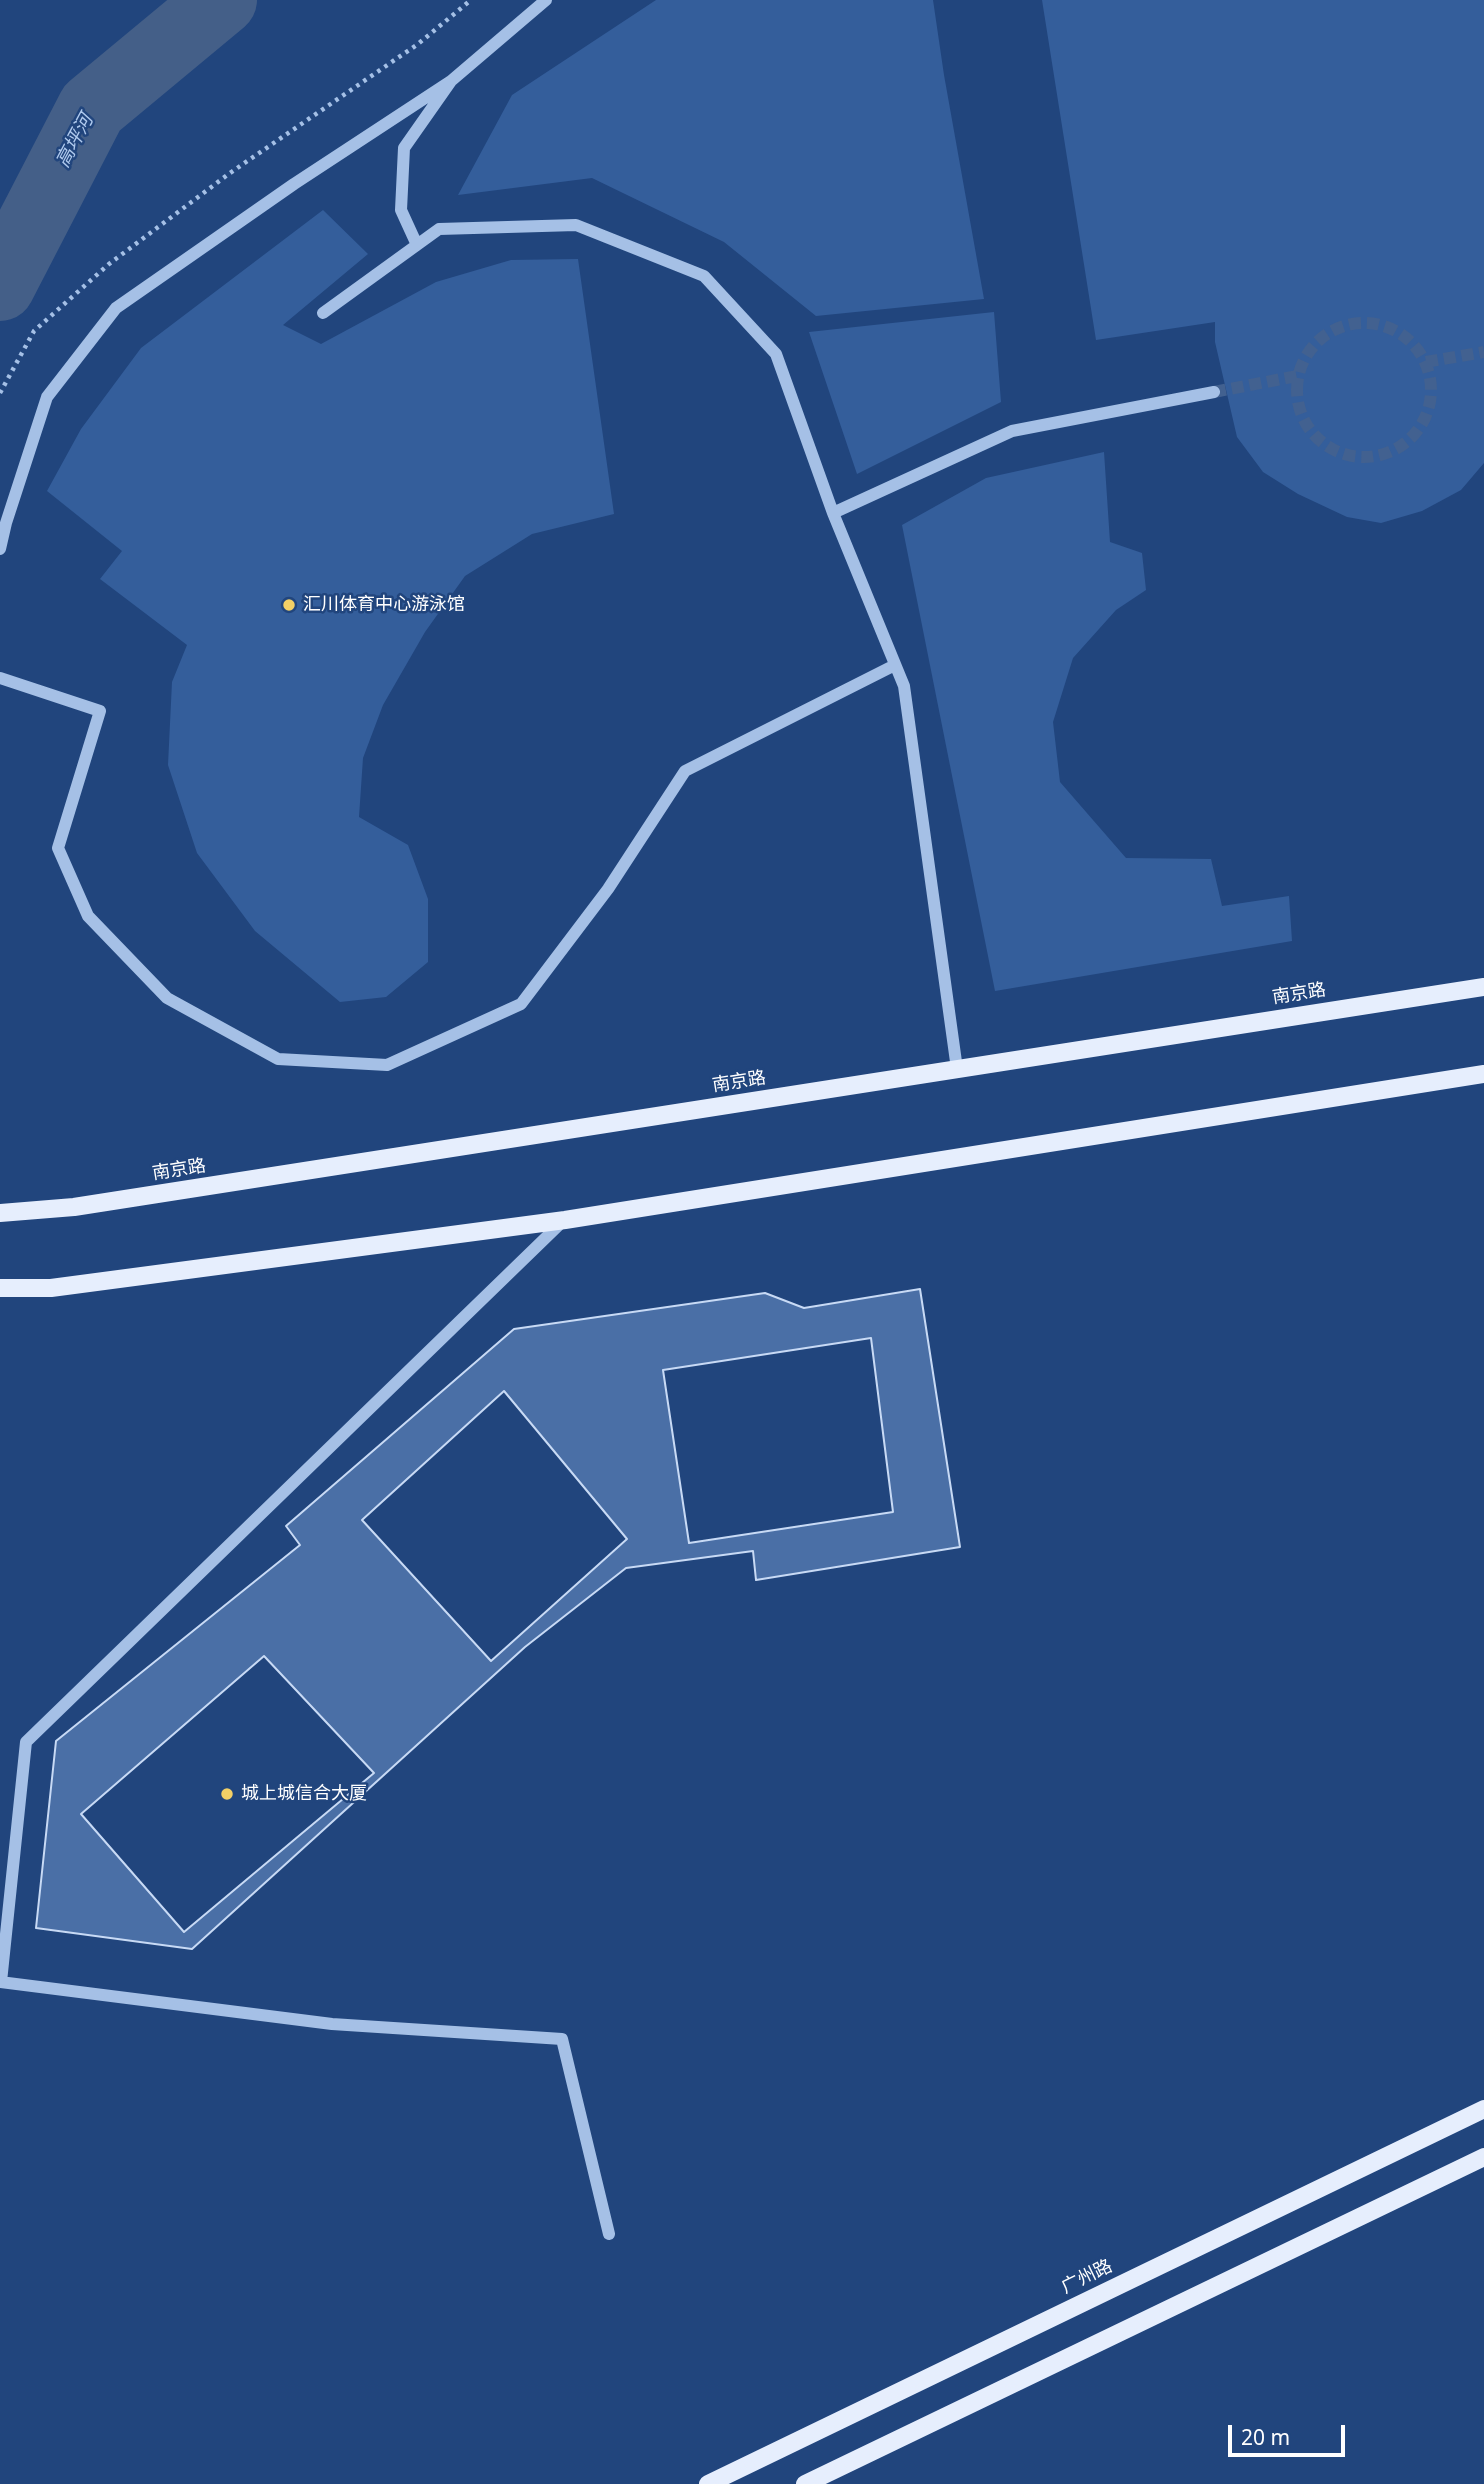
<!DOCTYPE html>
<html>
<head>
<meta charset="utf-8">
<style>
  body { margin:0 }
  #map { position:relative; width:1484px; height:2484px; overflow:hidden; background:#21457d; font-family:"Noto Sans",sans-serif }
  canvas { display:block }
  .scale { position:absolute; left:1228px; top:2425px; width:117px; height:32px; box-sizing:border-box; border:4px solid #fff; border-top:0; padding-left:9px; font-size:21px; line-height:24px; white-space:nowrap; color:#fff; -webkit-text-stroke:5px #21457d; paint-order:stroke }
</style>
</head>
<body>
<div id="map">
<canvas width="1484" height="2484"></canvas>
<div class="scale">20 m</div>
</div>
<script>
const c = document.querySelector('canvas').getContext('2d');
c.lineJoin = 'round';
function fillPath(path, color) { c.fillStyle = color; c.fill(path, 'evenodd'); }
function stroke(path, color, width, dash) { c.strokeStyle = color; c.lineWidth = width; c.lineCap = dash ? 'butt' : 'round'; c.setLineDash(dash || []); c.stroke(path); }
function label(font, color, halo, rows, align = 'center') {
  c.font = font + ' "Noto Sans","Noto Sans SC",sans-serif'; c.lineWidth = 5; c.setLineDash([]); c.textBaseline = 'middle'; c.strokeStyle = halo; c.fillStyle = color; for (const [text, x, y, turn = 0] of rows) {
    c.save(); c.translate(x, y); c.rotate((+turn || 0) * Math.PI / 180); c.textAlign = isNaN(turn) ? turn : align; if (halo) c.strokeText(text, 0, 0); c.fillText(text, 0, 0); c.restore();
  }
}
fillPath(new Path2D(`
  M656,0H933L944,75L984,299L816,316L724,242L592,178L458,195L512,95Z
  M1042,0H1484V463L1461,490L1422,511L1381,523L1347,517L1298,494L1263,472L1237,437L1215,342V322L1096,340Z
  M323,210L368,254L283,325L321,344L436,282L511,260L578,259L614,514L532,534L465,576L425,632L383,705L363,758L359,817L408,845L428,899V962L386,997L340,1002L255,931L197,853L168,765L172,682L187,645L100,579L122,551L47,491L81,429L141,348Z
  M994,312L1001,402L857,474L809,332Z
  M1104,452L1110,542L1142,553L1146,590L1116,610L1073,658L1053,722L1060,782L1126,858L1211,859L1222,906L1289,896L1292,941L995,991L902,525L986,478Z`), '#345e9b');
stroke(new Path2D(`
  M0,286L92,108L222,0`), '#445f88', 70);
const building = new Path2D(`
  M920,1289L960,1547L756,1580L753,1551L626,1568L525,1647L192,1949L36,1928L56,1741L300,1545L286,1526L514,1329L765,1293L804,1308Z
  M871,1338L893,1512L689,1543L663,1370Z
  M504,1391L627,1539L491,1661L362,1520Z
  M264,1656L374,1773L184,1932L81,1814Z`);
fillPath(building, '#4a6fa6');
stroke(building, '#c8daf5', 2);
stroke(new Path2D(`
  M1297 390a67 67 0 1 1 134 0a67 67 0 1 1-134 0Z
  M1426,362L1484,352
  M1214,392L1297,376`), '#426190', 12, [12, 6]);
stroke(new Path2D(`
  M0,393L34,331L109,264L230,173L418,44L471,0`), '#a5c0e6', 4.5, [3.5, 5]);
stroke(new Path2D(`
  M417,245L401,210L404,148L451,81L546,0
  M323,313L439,229L576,225L704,276L776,354L833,513L904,686L957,1069
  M833,513L1012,431L1214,392
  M0,549L6,523L47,397L116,308L294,184L451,81
  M0,678L100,711L58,848L88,916L167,998L278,1059L387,1065L521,1004L608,889L685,771L895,665
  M0,1982L332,2024L562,2039L609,2234
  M1,1982L26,1742L564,1220`), '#a5c0e6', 12);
stroke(new Path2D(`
  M0,1213L74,1207L1484,987
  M0,1288H51L565,1220L1484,1074
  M708,2484L1484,2109
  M805,2484L1484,2157`), '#e6eefd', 18);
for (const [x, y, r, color] of [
  [289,605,7,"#f3d066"],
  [227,1794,7,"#f3d066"]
]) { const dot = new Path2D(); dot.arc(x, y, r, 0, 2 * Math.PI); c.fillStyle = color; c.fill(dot); stroke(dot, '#21457d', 2.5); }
label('18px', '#fff', '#21457d', [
  ["汇川体育中心游泳馆",303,605],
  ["城上城信合大厦",241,1794]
], 'left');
label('18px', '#fff', '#21457d', [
  ["南京路",1299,994,-9],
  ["南京路",739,1082,-9],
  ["南京路",179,1170,-9],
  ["广州路",1087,2277,-26]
]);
label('italic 19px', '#b0caee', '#21457d', [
  ["高坪河",75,141,-62]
]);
</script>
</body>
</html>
